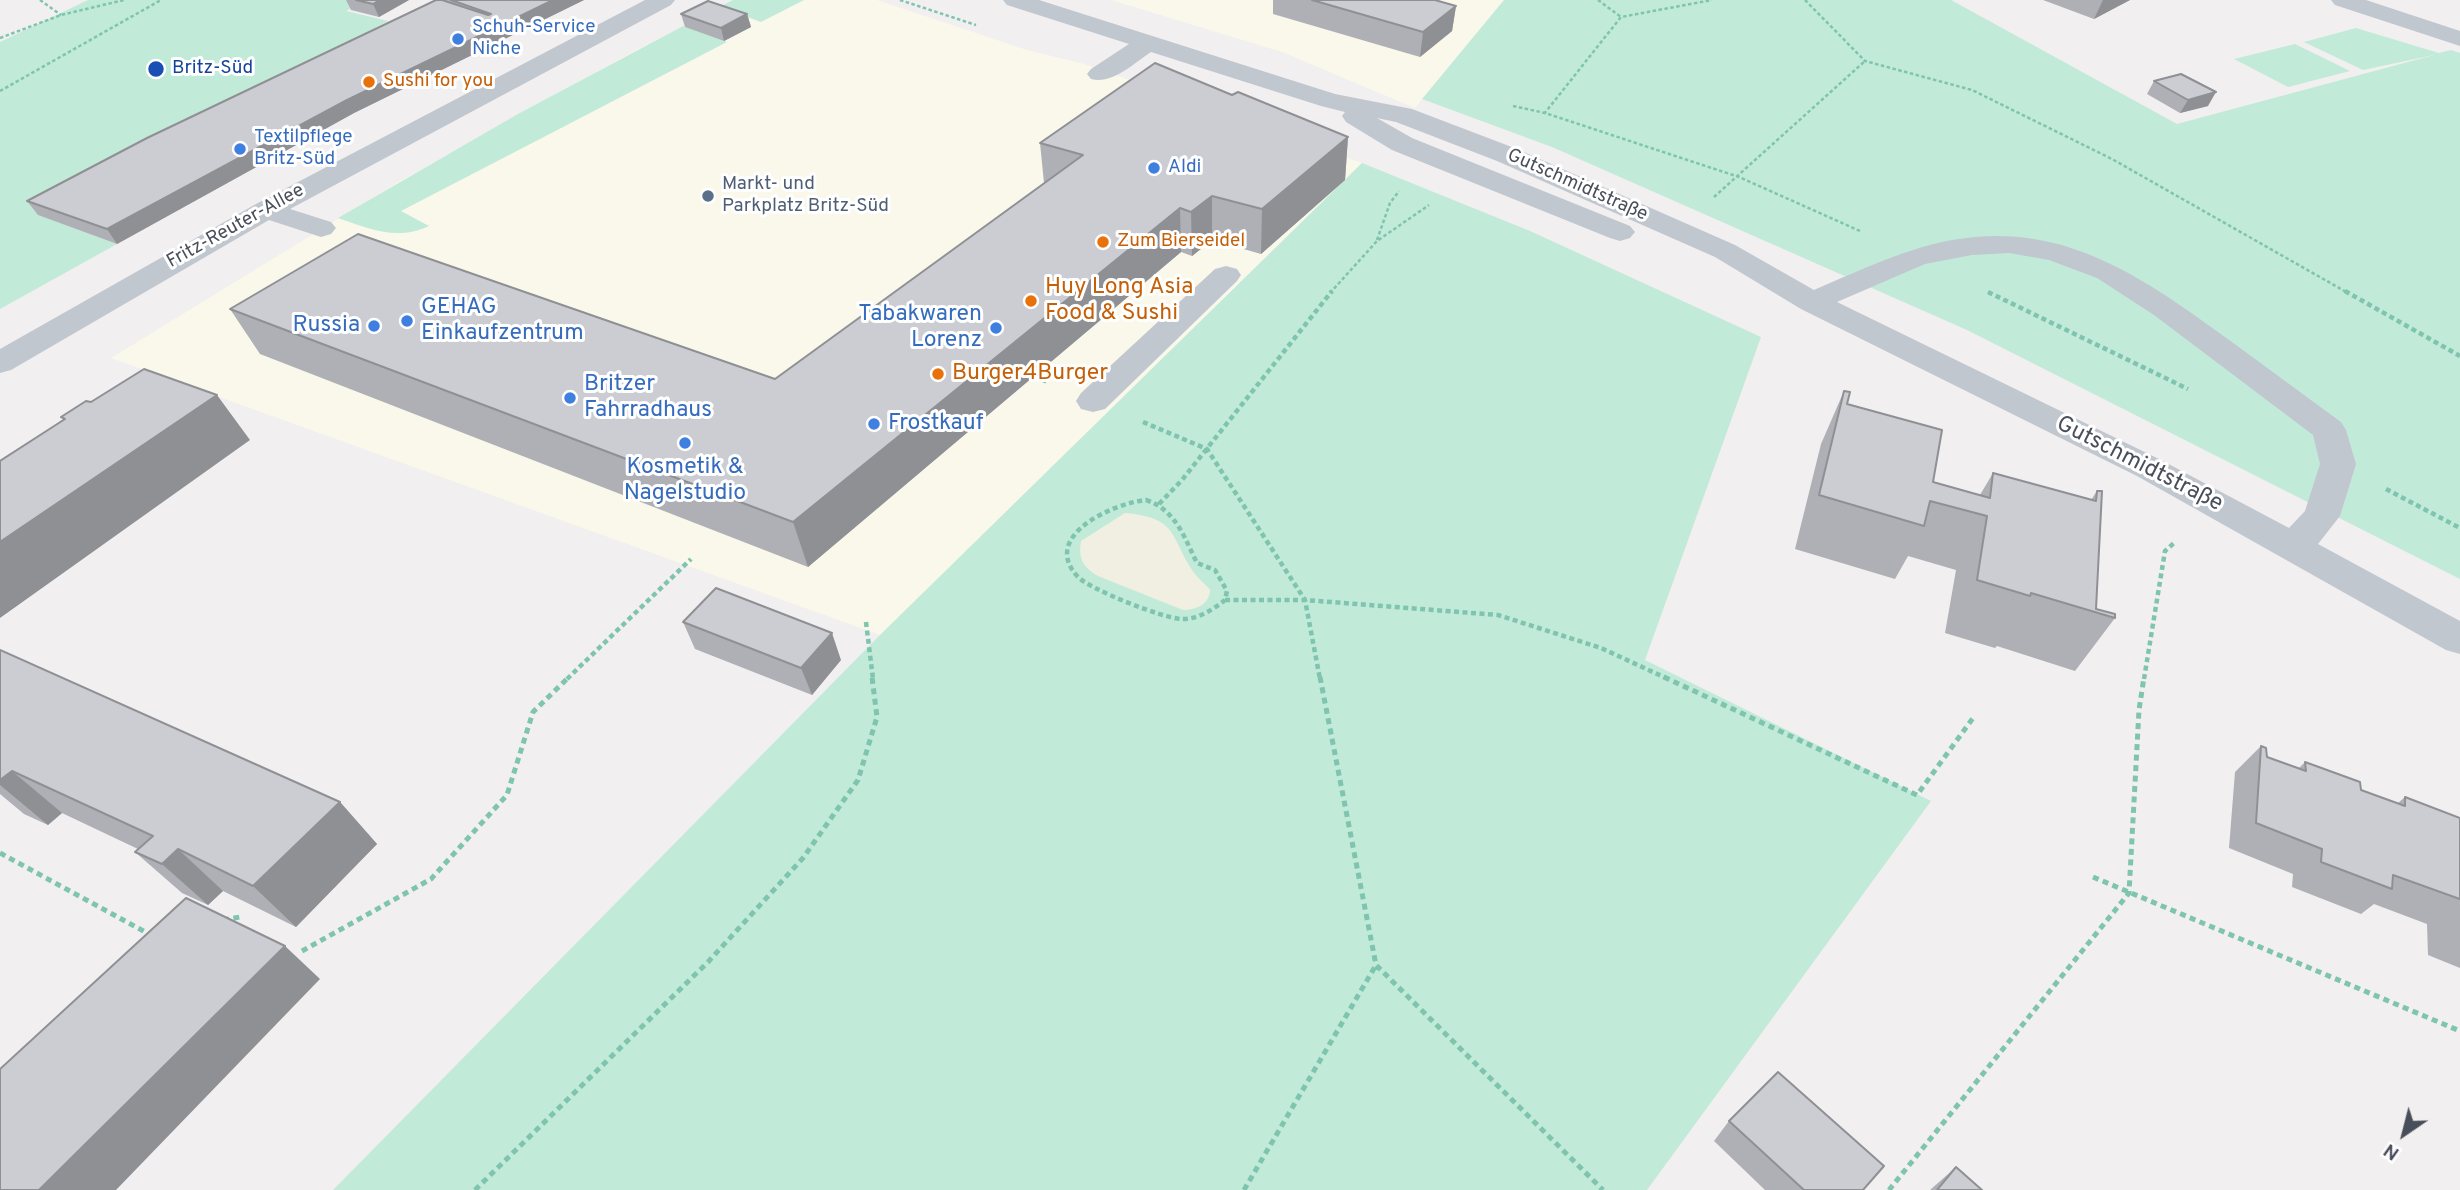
<!DOCTYPE html>
<html>
<head>
<meta charset="utf-8">
<style>
  body { margin:0 }
  #map { position:relative; width:2460px; height:1190px; overflow:hidden; background:#f1efef; font-family:Overpass,sans-serif }
  canvas { display:block }
  .north { position:absolute; left:2369px; top:1099px; width:70px; height:70px; -webkit-text-stroke:5px #fff; paint-order:stroke; rotate:215deg; font-size:19px; font-weight:700; line-height:28px; text-align:center; color:#494f5a }
  .north::after { content:''; display:block; margin:auto; width:24px; height:32px; background:#494f5a; clip-path:polygon(50% 0,100% 100%,50% 72%,0 100%) }
</style>
</head>
<body>
<div id="map">
<canvas width="2460" height="1190"></canvas>
<div class="north">N</div>
</div>
<script>
const c = document.querySelector('canvas').getContext('2d');
c.lineJoin = 'round';
function fillPath(path, color) { c.fillStyle = color; c.fill(path, 'evenodd'); }
function stroke(path, color, width, dash) { c.strokeStyle = color; c.lineWidth = width; c.lineCap = dash ? 'butt' : 'round'; c.setLineDash(dash || []); c.stroke(path); }
function label(font, color, halo, rows, align = 'center') {
  c.font = font + ' Overpass,sans-serif'; c.lineWidth = 6; c.setLineDash([]); c.textBaseline = 'middle'; c.strokeStyle = halo; c.fillStyle = color; for (const [text, x, y, turn = 0] of rows) {
    c.save(); c.translate(x, y); c.rotate((+turn || 0) * Math.PI / 180); c.textAlign = isNaN(turn) ? turn : align; if (halo) c.strokeText(text, 0, 0); c.fillText(text, 0, 0); c.restore();
  }
}
fillPath(new Path2D(`
  M733,0H877L1027,50L1084,64L1148,86L1362,163L880,635L111,358L395,184L623,57Z
  M1111,0H1504L1415,108L1282,52Z`), '#faf8ea');
fillPath(new Path2D(`
  M88,0H365L346,11L388,21L39,215L117,244L0,309V42Z
  M733,0H804L761,22L719,7Z
  M1504,0H1951L2177,124L2434,55L2363,70L2304,42L2356,28L2439,53L2451,50L2460,53V579L1967,330L1552,147L1422,99Z
  M683,26L727,42L401,211L429,226C397,241 370,229 338,218L518,114Z
  M2295,44L2350,71L2288,87L2234,59Z
  M1362,163L1530,231L1761,337L1645,660L1931,801L1647,1190H333L880,635Z`), '#c2ead9');
fillPath(new Path2D(`
  M1125,513C1180,518 1169,537 1195,574C1199,580 1205,583 1210,590C1210,604 1196,610 1183,610L1098,576C1083,567 1078,559 1081,541Z`), '#f1efe2');
stroke(new Path2D(`
  M40,0L61,15
  M900,0L976,25
  M1598,0L1621,17
  M1805,0L1865,61L1972,90L2112,159L2348,293
  M0,38L61,15L124,0
  M0,91L161,0
  M1513,106L1545,113L1739,177L1860,231
  M1544,114L1621,17L1712,0
  M1714,197L1865,61
  M1377,240L1390,203L1399,191
  M1330,293L1377,241L1429,205`), '#7ec4ae', 2.5, [3.5, 2.5]);
stroke(new Path2D(`
  M2345,291L2460,356
  M1988,292L2188,389
  M1034,376L1048,382
  M1143,422L1207,449L1305,600L1320,679
  M2386,489L2460,528
  M1146,500C1176,510 1184,537 1197,563L1215,570L1227,591L1225,600C1214,609 1197,620 1181,619C1163,618 1091,590 1078,577C1039,536 1114,503 1146,500Z
  M1159,504L1182,480L1332,291
  M1225,600H1305L1498,615L1601,648L1668,679
  M866,622L873,679
  M567,679L691,559
  M2144,679L2165,551L2174,543`), '#7ec4ae', 4.5, [5, 3.5]);
stroke(new Path2D(`
  M1320,677L1376,965L1603,1190
  M1664,677L1917,795L1973,718
  M0,853L149,934
  M2093,877L2460,1031
  M223,920L240,917
  M302,951L431,879L507,795L533,712L569,677
  M475,1190L708,962L803,858L858,780L877,717L872,677
  M1244,1190L1376,965
  M1889,1190L2129,893L2139,710L2144,677`), '#7ec4ae', 5, [6, 4.5]);
fillPath(new Path2D(`
  M645,0H675L671,5L290,209L331,222L336,228L331,234L321,237L269,220L11,370L0,373V349L256,204Z
  M1003,0H1039L1335,94L1412,109L1517,149L1735,245L1814,290C1866,268 1917,242 1975,237C2074,228 2149,282 2225,337C2264,365 2302,394 2341,422L2346,430L2356,464L2340,516L2318,544L2460,621V654L2446,650L2137,476L1801,309L1715,257L1497,161L1396,122L1377,118L1412,138L1630,226L1635,232L1630,238L1620,241L1610,238L1392,150L1346,122L1342,116L1345,112L1321,106L1151,52C1134,63 1112,85 1091,79L1087,74L1091,69L1129,44L1007,5ZM2009,253L2049,260L2097,278L2154,315L2313,435L2320,464L2305,511L2289,528L2161,460L1837,302L1925,264L1972,255Z
  M2331,0H2366L2460,31V46L2335,5Z
  M1226,266L1237,269L1241,275L1237,281L1105,409L1093,412L1081,409L1076,401L1081,393L1215,269Z`), '#c1c7cf');
fillPath(new Path2D(`
  M346,0H409L379,17L351,10Z
  M445,0H584L354,113L117,244L38,215L27,201L445,1Z
  M1273,0H1435L1456,6L1452,31L1420,57L1273,14Z
  M2043,0H2130L2094,19Z
  M681,14H747L751,27L724,41L685,27Z
  M2154,81L2208,106L2180,113L2147,94Z
  M1232,95L1348,137L1345,180L1261,254L1212,240L1192,256L1181,252L808,567L260,354L230,309L775,379L1044,183L1040,143Z
  M1844,391L1847,404L1933,482L1980,495L1993,473L2091,500L2097,491L2096,609L2115,618L2075,671L1997,646L1995,648L1945,633L1956,570L1908,556L1895,579L1795,549L1821,444Z
  M683,622L841,660L812,695L695,649Z
  M0,650L340,802L377,844L296,927L223,891L208,905L182,893L135,852L138,849L62,813L48,825L24,814L0,794Z
  M2261,746L2267,757L2299,768L2305,762L2361,790L2398,803L2405,797L2460,818V968L2428,955L2427,924L2374,904L2361,914L2292,887L2293,874L2229,848L2235,772Z
  M1729,1121L1863,1190H1765L1714,1141Z
  M1956,1167L1982,1190H1930Z`), '#afb0b5');
fillPath(new Path2D(`
  M380,0H409L379,17L373,4Z
  M553,0H584L354,113L117,244L107,229L347,100Z
  M2103,0H2130L2094,19Z
  M1456,6L1452,31L1420,57L1423,32Z
  M747,14L751,27L724,41L721,28Z
  M2216,92L2208,106L2180,113L2188,100Z
  M1348,137L1345,180L1261,254L1262,209Z
  M1212,196V240L1192,256L1191,212Z
  M1180,208L1181,252L808,567L793,522Z
  M217,395L250,440L0,618V542Z
  M832,633L841,660L812,695L801,668Z
  M12,771L62,813L48,825L0,785V780Z
  M340,802L377,844L296,927L253,886Z
  M178,849L223,891L208,905L162,864Z
  M285,946L320,979L116,1190H39Z`), '#8f9094');
const building = new Path2D(`
  M356,0H380L373,4Z
  M436,0H442L488,15L491,14L451,0H553L347,100L107,229L27,201L147,138Z
  M1312,0H1435L1456,6L1423,32Z
  M708,1L747,14L721,28L681,14Z
  M1155,63L1232,95L1238,92L1348,137L1262,209L1212,196L1191,212L1180,208L793,522L230,309L358,234L775,379L1083,155L1040,143Z
  M2181,74L2216,92L2188,100L2154,81Z
  M144,369L217,395L0,542V461L65,419L61,417L86,401L91,402Z
  M1844,391L1850,392L1847,404L1942,430L1933,482L1990,498L1993,473L2096,501L2097,491H2102L2096,609L2115,614V618L2031,593L2030,596L1977,580L1987,516L1930,501L1924,526L1819,495Z
  M716,588L832,633L801,668L683,622Z
  M0,650L340,802L253,886L178,849L162,864L135,852L153,836L12,771L0,780Z
  M2261,746L2266,748L2267,757L2306,771L2305,762L2360,782L2361,790L2405,806V797L2460,818V899L2393,875L2392,889L2321,862L2322,849L2256,823Z
  M186,898L285,946L39,1190H0V1069Z
  M1778,1072L1884,1166L1863,1190H1804L1729,1121Z
  M1956,1167L1982,1190H1937Z`);
fillPath(building, '#cccdd3');
stroke(building, '#8f9094', 2);
for (const [x, y, r, color] of [
  [458,39,7,"#3f7fe0"],
  [156,69,9,"#1a4fb4"],
  [369,82,7,"#e8710a"],
  [240,149,7,"#3f7fe0"],
  [1154,168,7,"#3f7fe0"],
  [708,196,7,"#5c6f8a"],
  [1103,242,7,"#e8710a"],
  [1031,301,7,"#e8710a"],
  [407,321,7,"#3f7fe0"],
  [374,326,7,"#3f7fe0"],
  [996,328,7,"#3f7fe0"],
  [938,374,7,"#e8710a"],
  [570,398,7,"#3f7fe0"],
  [874,424,7,"#3f7fe0"],
  [685,443,7,"#3f7fe0"]
]) { const dot = new Path2D(); dot.arc(x, y, r, 0, 2 * Math.PI); c.fillStyle = color; c.fill(dot); stroke(dot, '#fff', 2.5); }
label('19px', '#366cbe', '#fff', [
  ["Schuh-Service",472,28],
  ["Niche",472,50],
  ["Textilpflege",254,138],
  ["Britz-Süd",254,160],
  ["Aldi",1168,168]
], 'left');
label('19px', '#164399', '#fff', [
  ["Britz-Süd",172,69]
], 'left');
label('19px', '#c56008', '#fff', [
  ["Sushi for you",383,82],
  ["Zum Bierseidel",1117,242]
], 'left');
label('19px', '#4e5e75', '#fff', [
  ["Markt- und",722,185],
  ["Parkplatz Britz-Süd",722,207]
], 'left');
label('19px', '#494f5a', '#fff', [
  ["Gutschmidtstraße",1577,186,24],
  ["Fritz-Reuter-Allee",236,227,-29]
]);
label('23px', '#c56008', '#fff', [
  ["Huy Long Asia",1045,288],
  ["Food & Sushi",1045,314],
  ["Burger4Burger",952,374]
], 'left');
label('23px', '#366cbe', '#fff', [
  ["GEHAG",421,308],
  ["Einkaufzentrum",421,334],
  ["Tabakwaren",982,315,"right"],
  ["Lorenz",982,341,"right"],
  ["Russia",360,326,"right"],
  ["Britzer",584,385],
  ["Fahrradhaus",584,411],
  ["Frostkauf",888,424],
  ["Kosmetik &",685,468,"center"],
  ["Nagelstudio",685,494,"center"]
], 'left');
label('23px', '#494f5a', '#fff', [
  ["Gutschmidtstraße",2139,465,27]
]);
</script>
</body>
</html>
